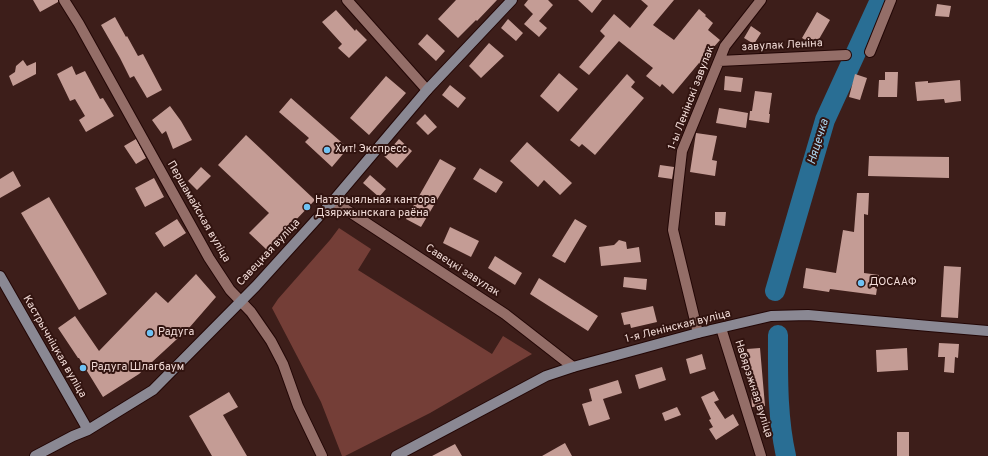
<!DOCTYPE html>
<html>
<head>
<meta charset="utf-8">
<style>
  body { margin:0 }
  canvas { display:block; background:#3d1e1a }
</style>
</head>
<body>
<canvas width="988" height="456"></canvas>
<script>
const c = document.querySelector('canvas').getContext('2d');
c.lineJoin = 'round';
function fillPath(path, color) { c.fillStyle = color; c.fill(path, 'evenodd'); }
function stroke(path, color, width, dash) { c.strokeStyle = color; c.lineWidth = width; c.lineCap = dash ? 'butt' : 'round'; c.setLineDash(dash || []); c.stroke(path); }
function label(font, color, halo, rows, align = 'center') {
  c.font = font + ' Overpass,sans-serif'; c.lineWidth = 4; c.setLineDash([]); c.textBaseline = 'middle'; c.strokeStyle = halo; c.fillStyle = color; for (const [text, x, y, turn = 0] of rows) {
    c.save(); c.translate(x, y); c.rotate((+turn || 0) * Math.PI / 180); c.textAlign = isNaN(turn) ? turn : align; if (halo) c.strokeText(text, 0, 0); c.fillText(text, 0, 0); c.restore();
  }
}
fillPath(new Path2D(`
  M339,228L371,249L358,270L492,354L503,336L532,354L430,413L345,456H342L321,402L272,308L278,299L330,240Z`), '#743e37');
stroke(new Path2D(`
  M775,291L825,120L880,0
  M778,335C778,375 777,416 786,456`), '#296e94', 20);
fillPath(new Path2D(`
  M33,0H58V2L40,12Z
  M456,0H497L477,21L476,20L458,38L438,19Z
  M528,0H548L553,5L539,21L547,28L539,37L524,24L533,14L524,5Z
  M578,0H602L592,13Z
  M641,0H674L653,25L674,40L699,9L706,15L705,16L713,23L708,30L720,40L705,57L707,58L701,65L699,63L673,94L662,84L660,87L646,76L653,68L619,41L589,75L579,67L605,36L600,31L614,14L630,28L648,6Z
  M937,4L951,6L949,17L935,16Z
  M336,10L355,31L356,29L367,40L349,58L338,48L342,44L322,22Z
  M817,12L830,20L815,46L802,38Z
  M115,17L126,37L127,36L138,56L143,54L162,90L147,98L134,76L130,78L120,58L101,25Z
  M508,19L523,33L516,41L501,28Z
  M751,26L761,33L754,44L744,38Z
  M427,34L445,51L436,61L418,44Z
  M489,43L504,56L481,78L469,66Z
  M23,60L27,66L36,62V74L13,86L9,76L15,72L16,66Z
  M72,66L76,75L85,71L100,99L103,98L114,116L86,132L79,120L85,116L75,99L70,101L57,74Z
  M885,72H898L897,97H878L879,80H885Z
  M559,73L578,89L558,112L540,96Z
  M627,74L635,82L631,87L644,98L595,155L582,144L579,147L570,140Z
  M855,74L867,78L860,100L849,97Z
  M386,76L406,93L369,135L350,118Z
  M725,76L743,78L741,92L724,90Z
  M960,80L961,101L945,103L944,99L917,101L915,82L928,81V83Z
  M450,85L466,98L458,108L442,95Z
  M755,91L772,93L769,114H770L769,123L749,120L750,111H752Z
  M291,98L348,148L332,167L305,142L309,138L279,112Z
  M170,106L181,121L192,140L173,149L166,131L162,134L152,120Z
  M719,108L748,113L746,128L716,123Z
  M425,114L437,127L428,135L416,123Z
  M696,133L717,136L712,160L717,161L715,176L690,172Z
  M246,135L315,200L267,250L249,233L269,213L218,165Z
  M136,139L146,158L136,164L124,146Z
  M399,139L412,151L397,168L384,156Z
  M527,142L572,183L560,195L544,180L538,187L510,161Z
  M869,156L949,157V178L868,176Z
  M440,159L456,168L421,227L406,219Z
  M660,165L674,167L672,179L658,177Z
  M201,167L211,176L197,190L188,181Z
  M480,168L503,182L496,193L473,179Z
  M13,171L21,186L0,198V179Z
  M370,175L386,189L379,197L363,183Z
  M154,178L164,197L145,207L135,188Z
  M857,193H869L868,215L864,214V273L879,275L876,295L830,289L829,292L803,288L806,268L836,273L843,230L854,232Z
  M49,197L107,294L79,310L21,213Z
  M715,212H726L725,226L715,225Z
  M177,219L186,233L164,247L155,233Z
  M575,219L587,226L565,263L552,256Z
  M450,227L479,241L471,257L443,243Z
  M619,240L626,242L627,249L639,247L641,262L601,266L599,247L614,245Z
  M495,256L522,273L515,285L488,268Z
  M944,266L961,267L958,318L941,317Z
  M196,274L216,297L189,328L139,374L103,397L79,358H78L58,328L75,316L99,351L156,292L168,303Z
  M624,277L647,279L646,290L623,287Z
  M539,278L598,316L588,331L530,294Z
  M653,306L657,322L631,328L630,324L624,325L621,313Z
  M939,343L959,344L958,358L955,357L954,373L944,372L945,357H938Z
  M760,348L765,406L752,407L747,349Z
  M907,348L908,370L877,372L876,350Z
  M702,354L706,369L690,374L686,359Z
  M662,367L666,380L639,389L635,375Z
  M618,380L622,393L603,399L610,419L589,426L582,404L592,401L589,389Z
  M714,391L719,400L714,402L725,419L733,414L739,425L716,440L709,429L713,427L709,420L711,419L701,397Z
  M229,392L238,407L223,415L247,456H212L189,416Z
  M677,407L681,415L665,421L662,413Z
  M897,432H909V456H897Z
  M565,443L572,456H542Z
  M455,444L462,456H432Z`), '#c49c95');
const street = new Path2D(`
  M64,0L79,24L209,258L230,290L251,312L271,341L283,364L298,406L322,456
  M347,0L427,90
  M870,52L891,0
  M719,61L846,55
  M333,201L505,314L573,367
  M721,328L761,456
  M698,333L673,230L682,151L725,46L761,0`);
const secondary = new Path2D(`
  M0,276L88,430
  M35,456L73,436L88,430L153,390L256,286L333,201L427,90L512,0
  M396,456L546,376L573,367L698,333L771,316L808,315L929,326L988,331`);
stroke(street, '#220605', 12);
stroke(secondary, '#220605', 12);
stroke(street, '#946e68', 10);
stroke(secondary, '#8a8893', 10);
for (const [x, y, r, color] of [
  [327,150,4,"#6fc2f4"],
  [307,207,4,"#6fc2f4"],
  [861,283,4,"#6fc2f4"],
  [150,333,4,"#6fc2f4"],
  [83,368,4,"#6fc2f4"]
]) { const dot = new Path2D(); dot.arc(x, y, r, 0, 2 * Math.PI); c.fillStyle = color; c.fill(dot); stroke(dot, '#321410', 1.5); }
label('11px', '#f2dcd8', '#321410', [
  ["завулак Леніна",782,46,-3],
  ["1-ы Ленінскі завулак",692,98,-69],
  ["Першамайская вуліца",198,212,60],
  ["Савецкая вуліца",269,253,-47],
  ["Савецкі завулак",462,271,33],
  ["1-я Ленінская вуліца",678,327,-14],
  ["Кастрычніцкая вуліца",54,347,60],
  ["Набярэжная вуліца",753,389,72]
]);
label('11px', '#f2dcd8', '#321410', [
  ["Хит! Экспресс",335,150],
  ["Натарыяльная кантора",315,201],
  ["Дзяржынскага раёна",315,214],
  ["ДОСААФ",869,283],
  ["Радуга",158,333],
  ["Радуга Шлагбаум",91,368]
], 'left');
label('italic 12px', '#acd6f0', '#321410', [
  ["Няцечка",819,142,-73]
]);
</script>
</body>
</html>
